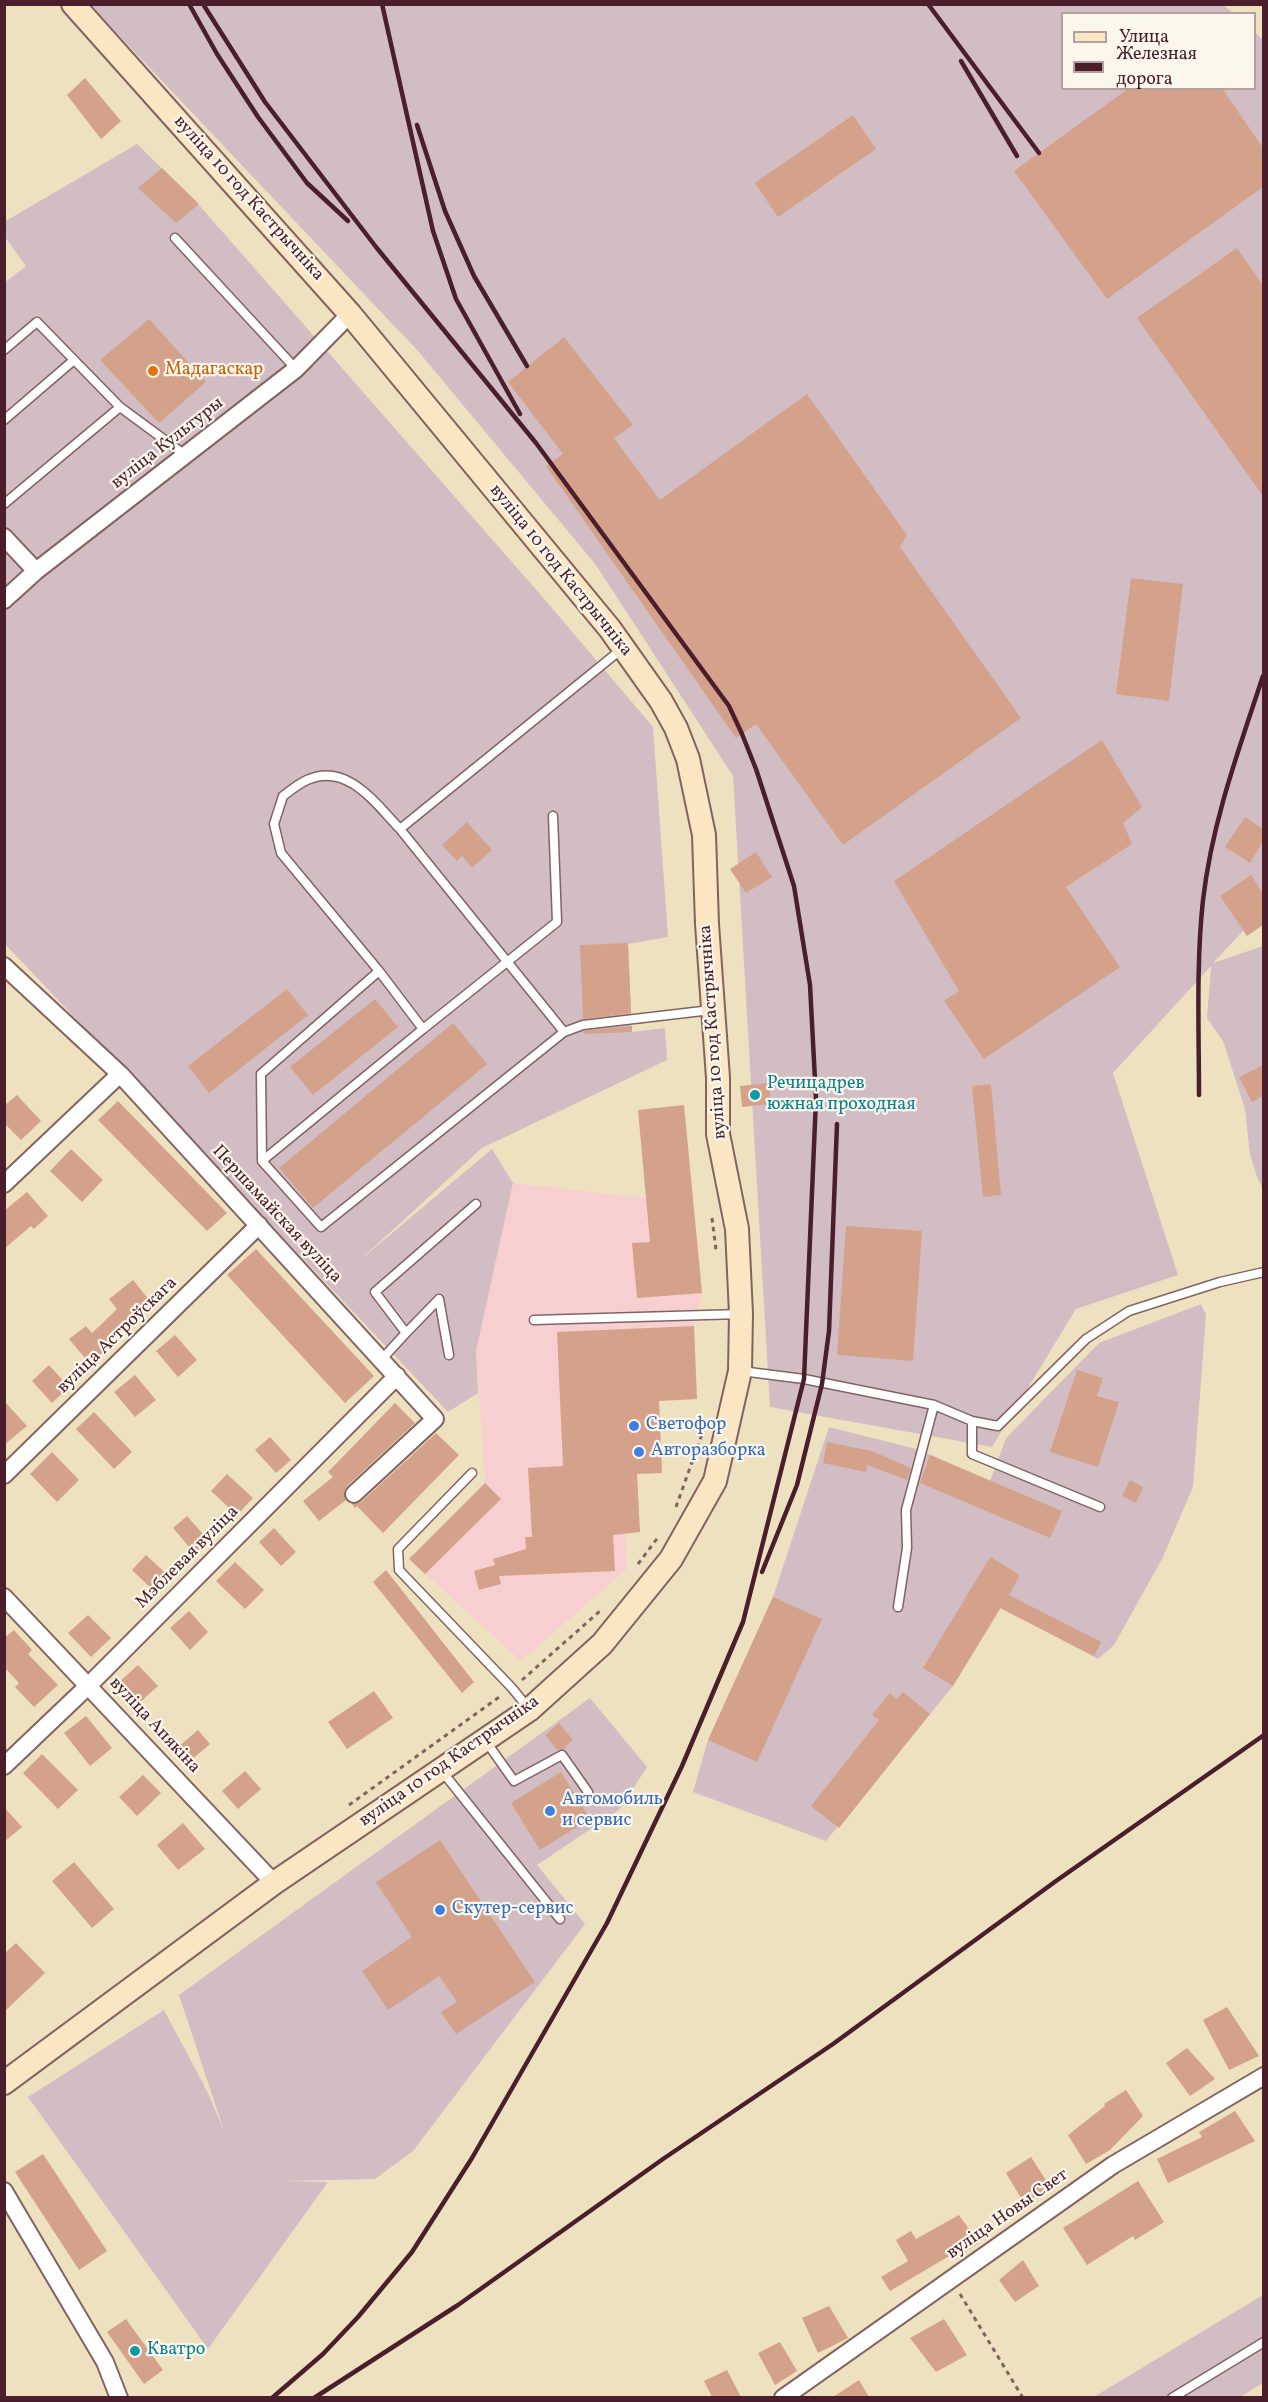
<!DOCTYPE html>
<html>
<head>
<meta charset="utf-8">
<style>
  body { margin:0 }
  #map { position:relative; width:1268px; height:2402px; overflow:hidden; background:#eee1c0; font-family:Vollkorn,serif }
  canvas { display:block }
  .frame { position:absolute; inset:0; border:6px solid #4a1f2b; pointer-events:none }
  .legend { position:absolute; left:1061px; top:12px; width:195px; height:78px; box-sizing:border-box; background:#fbf7ec; border:2px solid #b4a19f; margin:0; padding:8px 10px; list-style:none; font-size:18px; color:#4a1f2b }
  .legend li { display:flex; align-items:center; gap:12px; height:30px }
  .legend b { width:30px; border:2px solid #b4a19f }
</style>
</head>
<body>
<div id="map">
<canvas width="1268" height="2402"></canvas>
<div class="frame"></div>
<ul class="legend">
<li><b style="height:8px;background:#fbe6c4"></b>Улица</li>
<li><b style="height:8px;background:#4a1f2b"></b>Железная дорога</li>
</ul>
</div>
<script>
const c = document.querySelector('canvas').getContext('2d');
c.lineJoin = 'round';
function fillPath(path, color) { c.fillStyle = color; c.fill(path, 'evenodd'); }
function stroke(path, color, width, dash) { c.strokeStyle = color; c.lineWidth = width; c.lineCap = dash ? 'butt' : 'round'; c.setLineDash(dash || []); c.stroke(path); }
function label(font, color, halo, rows, align = 'center') {
  c.font = font + ' Vollkorn,serif'; c.lineWidth = 4.5; c.setLineDash([]); c.textBaseline = 'middle'; c.strokeStyle = halo; c.fillStyle = color; for (const [text, x, y, turn = 0] of rows) {
    c.save(); c.translate(x, y); c.rotate((+turn || 0) * Math.PI / 180); c.textAlign = isNaN(turn) ? turn : align; if (halo) c.strokeText(text, 0, 0); c.fillText(text, 0, 0); c.restore();
  }
}
fillPath(new Path2D(`
  M513,1183L646,1198L685,1238L697,1237L702,1293L694,1326L697,1399L659,1401L662,1473L637,1474L640,1532L625,1534L627,1569L521,1661L409,1559L485,1483L476,1351Z`), '#f7cfd0');
fillPath(new Path2D(`
  M1222,4L1233,13L1062,14V88H1254L1255,32L1263,40V913L1256,917L1213,963L1263,946V1188L1258,1180L1250,1155L1245,1109L1223,1041L1207,1018L1211,966L1113,1073L1178,1275L1076,1309L992,1447L770,1407L733,776L596,565L418,351L90,5Z
  M137,144L199,205L540,594L653,727L668,937L628,944L632,1032L665,1028L667,1060L482,1148L359,1261L492,1149L513,1183L476,1351L478,1393L448,1412L5,944L4,283L26,266L5,237L4,222Z
  M1201,1304L1206,1315L1193,1487L1162,1559L1114,1645L1098,1659L1001,1608L953,1686L826,1841L693,1792L708,1740L773,1597L829,1427L920,1450L990,1481L1006,1438L1099,1343Z
  M590,1698L647,1767L619,1810L537,1865L585,1924L413,2151L375,2179L285,2181L328,2182L208,2349L28,2097L164,2010L208,2093L224,2131L179,1995Z
  M1263,2295V2383L1240,2397L1092,2398Z`), '#d2bdc5');
fillPath(new Path2D(`
  M85,78L121,121L101,139L67,95Z
  M1129,88H1222L1263,148V187L1107,299L1014,171Z
  M853,115L876,149L778,217L755,183Z
  M162,168L199,204L176,223L138,188Z
  M1237,248L1263,285V496L1137,318Z
  M149,319L206,382L159,423L100,360Z
  M564,337L633,425L614,438L660,500L807,394L907,535L900,547L1021,718L843,845L756,724L736,738L546,466L563,454L508,382Z
  M1131,578L1183,584L1169,701L1116,694Z
  M1102,740L1142,807L1123,823L1132,844L1066,887L1120,967L984,1059L944,1001L959,991L894,881Z
  M1245,817L1263,829V841L1250,863L1225,847Z
  M467,822L492,850L472,868L462,856L457,861L442,845Z
  M756,852L772,877L746,893L730,869Z
  M1251,875L1263,893V925L1247,936L1220,896Z
  M628,943L631,1013L583,1019L580,945Z
  M287,989L308,1015L209,1093L188,1066Z
  M375,999L398,1027L313,1095L290,1067Z
  M453,1023L487,1064L313,1208L279,1168Z
  M632,1026V1032L584,1034V1031Z
  M1263,1065V1096L1252,1102L1239,1077Z
  M769,1083L771,1104L742,1107L740,1086Z
  M991,1084L1001,1195L983,1197L972,1086Z
  M17,1095L41,1121L21,1140L4,1123V1106Z
  M118,1101L227,1213L207,1231L98,1120Z
  M684,1105L702,1293L637,1298L632,1243L650,1242L638,1110Z
  M71,1149L103,1180L82,1202L50,1171Z
  M27,1192L48,1216L34,1229L31,1226L4,1249V1211Z
  M846,1226L922,1231L913,1361L837,1355Z
  M256,1249L374,1376L345,1403L227,1275Z
  M133,1280L154,1306L130,1326L128,1324L104,1347L107,1351L90,1364L69,1339L86,1326L92,1333L117,1309L109,1299Z
  M694,1326L697,1399L659,1401L662,1473L637,1474L640,1532L613,1535L615,1571L499,1576L501,1584L479,1590L474,1571L495,1565L493,1559L526,1549L525,1537H532L528,1468L563,1466L557,1332Z
  M175,1335L197,1360L178,1377L156,1351Z
  M49,1365L69,1387L52,1403L32,1381Z
  M1077,1370L1103,1378L1097,1396L1119,1402L1098,1467L1050,1452Z
  M135,1375L156,1400L135,1417L114,1392Z
  M4,1401L27,1426L4,1445Z
  M395,1403L415,1423L347,1486L344,1491L346,1500L319,1521L303,1501L333,1477L328,1472Z
  M94,1412L132,1452L114,1469L76,1429Z
  M436,1433L459,1455L383,1533L357,1506L355,1508L352,1504L361,1502Z
  M270,1437L291,1460L276,1473L255,1450Z
  M827,1442L872,1451L911,1468L907,1480L867,1465L866,1472L823,1463Z
  M52,1452L79,1480L57,1502L30,1474Z
  M930,1455L1062,1511L1050,1538L920,1483Z
  M227,1474L253,1498L237,1515L211,1491Z
  M1130,1480L1143,1487L1136,1503L1122,1496Z
  M485,1483L501,1499L425,1574L409,1559Z
  M187,1516L210,1542L196,1555L173,1528Z
  M274,1528L296,1552L281,1566L259,1542Z
  M146,1555L171,1578L156,1593L132,1570Z
  M990,1557L1020,1575L1009,1595L1101,1642L1094,1656L1000,1608L953,1686L923,1668Z
  M235,1562L264,1590L245,1609L216,1581Z
  M386,1570L474,1682L462,1693L373,1582Z
  M773,1597L822,1619L757,1762L708,1740Z
  M189,1611L208,1632L190,1650L170,1628Z
  M88,1615L111,1638L91,1657L68,1633Z
  M14,1630L32,1650L28,1654L58,1685L34,1707L15,1687L19,1683L4,1667V1638Z
  M138,1665L158,1686L139,1703L119,1682Z
  M374,1691L393,1718L347,1749L328,1722Z
  M903,1692L930,1714L839,1828L811,1806L879,1720L872,1715L890,1693L897,1699Z
  M86,1716L112,1748L90,1766L64,1733Z
  M559,1723L573,1740L563,1749L557,1750L545,1735Z
  M198,1730L210,1744L190,1761L178,1747Z
  M42,1754L78,1790L58,1809L23,1773Z
  M245,1771L261,1789L238,1809L222,1791Z
  M561,1772L590,1819L540,1850L511,1803Z
  M143,1775L161,1793L137,1816L119,1797Z
  M4,1807L22,1827L4,1842Z
  M183,1823L205,1849L178,1870L157,1845Z
  M440,1840L535,1982L456,2034L441,2012L457,2002L439,1976L388,2010L362,1971L412,1937L376,1882Z
  M74,1862L114,1909L92,1928L52,1881Z
  M16,1943L45,1973L4,2012V1954Z
  M1227,2007L1259,2056L1229,2070L1203,2020Z
  M1187,2048L1215,2079L1190,2096L1166,2063Z
  M1126,2090L1143,2116L1110,2150L1086,2164L1068,2135L1105,2106L1104,2104Z
  M1235,2111L1255,2141L1168,2183L1157,2159L1202,2137L1199,2132Z
  M43,2154L107,2251L79,2270L15,2172Z
  M1031,2157L1051,2188L1024,2203L1006,2173Z
  M1138,2181L1164,2222L1135,2240L1133,2236L1087,2265L1063,2228Z
  M959,2215L979,2243L954,2259L951,2255L890,2291L881,2277L908,2261L896,2240L911,2231L916,2239Z
  M1023,2260L1039,2286L1015,2302L999,2280Z
  M829,2306L848,2338L818,2353L802,2318Z
  M126,2319L163,2370L144,2384L107,2332Z
  M944,2319L967,2355L936,2372L910,2338Z
  M780,2342L797,2371L775,2385L758,2353Z
  M727,2370L741,2397H712L704,2381Z
  M859,2380L869,2397H833Z`), '#d4a28a');
const lane = new Path2D(`
  M175,238L296,369
  M4,350L37,322L120,407L185,455
  M4,420L74,360
  M4,504L120,407
  M553,816L557,922L423,1029L379,971L281,853L274,824L283,796C290,791 298,784 307,780C347,762 375,803 400,829L623,648
  M379,971L261,1074L262,1161L321,1227L564,1032L400,829
  M564,1032L583,1025L711,1010
  M262,1161L423,1029
  M534,1320L741,1314
  M406,1333L439,1299L449,1355
  M382,1359L406,1333L375,1292L476,1204
  M741,1371L804,1379L934,1405L906,1510L907,1548L898,1607
  M934,1405L972,1421L998,1426L1086,1339L1129,1311L1220,1282L1264,1272
  M972,1421V1454L1100,1507
  M472,1473L398,1549L399,1570L512,1688L529,1709
  M485,1740L514,1781L562,1755L588,1792
  M441,1770L560,1919
  M1172,2398L1264,2342`);
const street = new Path2D(`
  M4,537L36,571
  M4,600L36,571L296,369L350,314
  M4,966L120,1074L435,1419L354,1494
  M4,1184L120,1074
  M4,1475L259,1225
  M4,1597L274,1883
  M4,1766L89,1685L397,1376
  M4,2191L105,2362L119,2398
  M783,2398L1113,2165L1264,2076`);
const secondary = new Path2D(`
  M4,2083L274,1883L529,1710L602,1644L671,1559L715,1481L740,1371L741,1314L737,1229L718,1134V1078L707,924L704,835L688,759L676,728L661,701L610,629L350,314L73,4`);
stroke(lane, '#83635f', 11);
stroke(street, '#83635f', 20);
stroke(secondary, '#83635f', 26);
stroke(new Path2D(`
  M712,1218L716,1250
  M676,1507L706,1423
  M638,1564L659,1536
  M522,1680L600,1611
  M349,1805L502,1695
  M960,2294L1023,2398`), '#83635f', 3, [4.5, 4.5]);
stroke(lane, '#fff', 8);
stroke(street, '#fff', 16);
stroke(secondary, '#fbe6c4', 22);
stroke(new Path2D(`
  M189,4L217,54L258,117L307,183L348,221
  M203,4L265,102L376,247L536,443L729,706L742,734L756,769L794,886L810,985L816,1099L804,1379L743,1622L682,1766L607,1923L472,2158L412,2252L358,2317L323,2354L272,2398
  M382,4L433,231L456,299L520,414
  M928,4L1039,153
  M961,61L1017,156
  M417,125L445,211L474,276L527,366
  M1199,1095C1199,1030 1196,964 1203,900C1212,822 1239,749 1263,676
  M762,1572L797,1485L822,1384L829,1331L837,1124
  M314,2398L458,2305L663,2159L833,2044L1056,1881L1264,1735`), '#4a1f2b', 4.5);
for (const [x, y, r, color] of [
  [153,371,6,"#e8710a"],
  [755,1095,6,"#0f9aa8"],
  [634,1426,6,"#3f7fe0"],
  [639,1452,6,"#3f7fe0"],
  [550,1811,6,"#3f7fe0"],
  [440,1910,6,"#3f7fe0"],
  [135,2351,6,"#0f9aa8"]
]) { const dot = new Path2D(); dot.arc(x, y, r, 0, 2 * Math.PI); c.fillStyle = color; c.fill(dot); stroke(dot, '#fbf7ec', 2); }
label('18px', '#4a1f2b', '#fbf7ec', [
  ["вуліца 10 год Кастрычніка",248,199,48],
  ["вуліца Культуры",168,444,-38],
  ["вуліца 10 год Кастрычніка",560,571,51],
  ["вуліца 10 год Кастрычніка",714,1032,-94],
  ["Першамайская вуліца",276,1215,47],
  ["вуліца Астроўскага",118,1336,-44],
  ["Мэблевая вуліца",188,1558,-45],
  ["вуліца Апякіна",154,1726,47],
  ["вуліца 10 год Кастрычніка",450,1762,-35],
  ["вуліца Новы Свет",1008,2215,-35]
]);
label('18px', '#c56008', '#fbf7ec', [
  ["Мадагаскар",165,371]
], 'left');
label('18px', '#0d838f', '#fbf7ec', [
  ["Речицадрев",767,1085],
  ["южная проходная",767,1106],
  ["Кватро",147,2351]
], 'left');
label('18px', '#366cbe', '#fbf7ec', [
  ["Светофор",646,1426],
  ["Авторазборка",651,1452],
  ["Автомобиль",562,1801],
  ["и сервис",562,1822],
  ["Скутер-сервис",452,1910]
], 'left');
</script>
</body>
</html>
